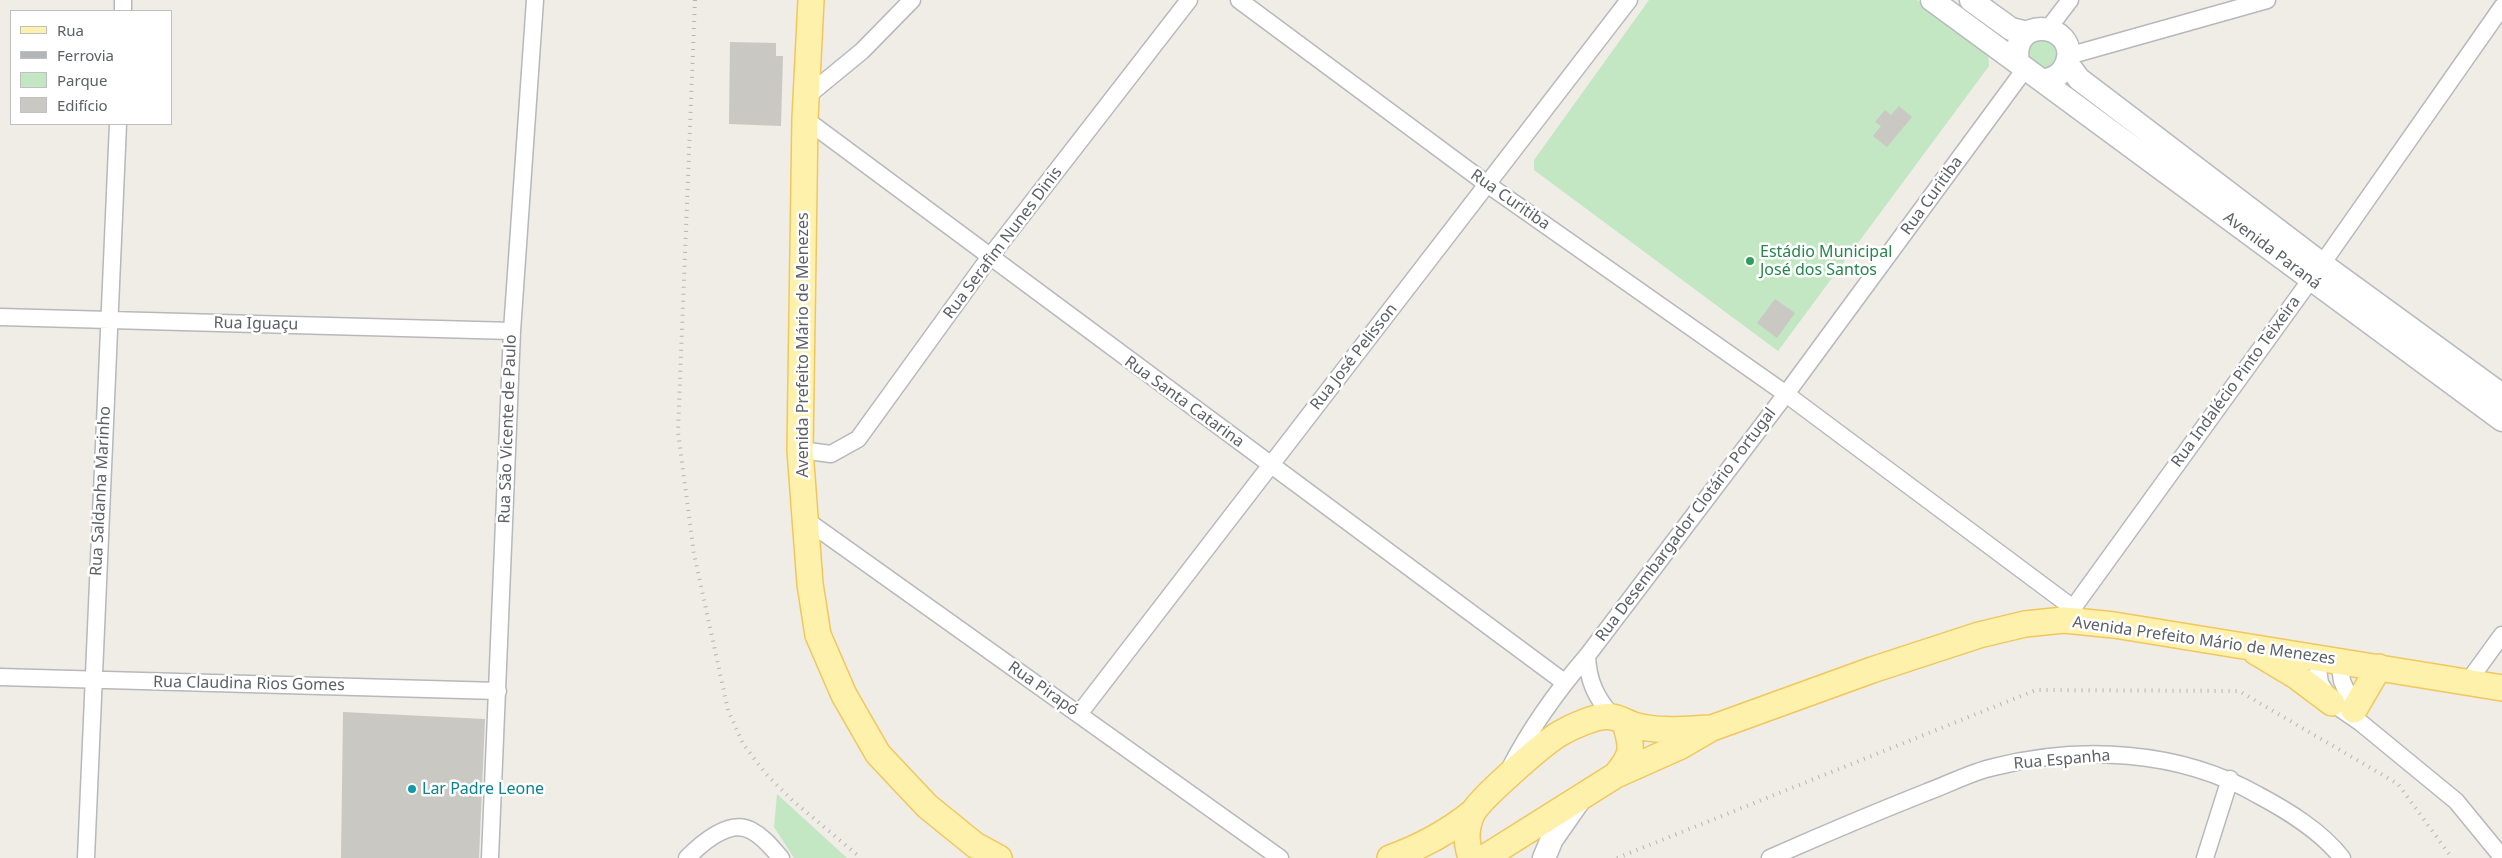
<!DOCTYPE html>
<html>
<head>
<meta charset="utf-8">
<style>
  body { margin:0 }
  #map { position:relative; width:2502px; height:858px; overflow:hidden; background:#efede5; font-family:"Noto Sans",sans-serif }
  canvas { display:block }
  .legend { position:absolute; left:10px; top:10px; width:162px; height:115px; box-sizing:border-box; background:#fff; border:1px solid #bec0c2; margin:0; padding:6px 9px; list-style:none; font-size:15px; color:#5d6166 }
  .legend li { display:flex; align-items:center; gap:10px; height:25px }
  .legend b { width:25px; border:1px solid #bec0c2 }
</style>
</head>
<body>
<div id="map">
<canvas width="2502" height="858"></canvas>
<ul class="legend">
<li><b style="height:6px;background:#fef1ab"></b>Rua</li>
<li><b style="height:6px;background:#b4b5b6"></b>Ferrovia</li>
<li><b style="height:14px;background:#c2e7c2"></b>Parque</li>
<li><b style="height:14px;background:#cac8c3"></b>Edifício</li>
</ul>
</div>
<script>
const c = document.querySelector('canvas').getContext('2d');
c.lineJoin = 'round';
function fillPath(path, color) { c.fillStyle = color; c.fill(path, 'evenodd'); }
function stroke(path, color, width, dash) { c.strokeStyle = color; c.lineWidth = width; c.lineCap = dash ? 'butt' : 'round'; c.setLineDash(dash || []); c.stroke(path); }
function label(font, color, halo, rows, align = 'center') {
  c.font = font + ' "Noto Sans",sans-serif'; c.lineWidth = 5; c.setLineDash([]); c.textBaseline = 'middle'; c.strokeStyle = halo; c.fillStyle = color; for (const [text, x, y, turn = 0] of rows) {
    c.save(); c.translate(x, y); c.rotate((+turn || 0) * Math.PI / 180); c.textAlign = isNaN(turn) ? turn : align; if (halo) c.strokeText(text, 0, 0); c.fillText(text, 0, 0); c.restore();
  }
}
fillPath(new Path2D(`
  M1649,0H1917L1988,52L1989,66L1778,351L1534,170V160Z
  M2035,39L2056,43L2059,59L2047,71L2028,63L2027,47Z
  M777,794L847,858H794L774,827Z`), '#c2e7c2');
fillPath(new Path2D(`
  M730,42L776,43V56H783L781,126L729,124Z
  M1899,106L1912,117L1887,147L1873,136L1881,126L1875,122L1885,110L1891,115Z
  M1775,299L1795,313L1777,338L1757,323Z
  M343,712L485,719L479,858H341Z`), '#cac8c3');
const street = new Path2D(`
  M1239,0L1487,184L1786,394L2025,69
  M123,11V0
  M2048,29L2070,0
  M2068,56L2267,0
  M806,97L862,51L912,0
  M805,119L1564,682
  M0,317L512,331
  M800,450L831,454L858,439L989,258L1189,0
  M806,520L1280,858
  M2073,608L2322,264L2502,7
  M1587,656C1588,681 1596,698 1613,717
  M2316,656L2320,683L2332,703L2361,723L2456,801L2502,857
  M2339,660L2342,681L2357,715
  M0,677L498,691
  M2467,683L2502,635
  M1079,714L1629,0
  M1510,768C1531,727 1557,691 1587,656L1786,394L2073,608L2064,620
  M86,858L118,124
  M490,858L512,331L535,0
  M687,858C702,843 730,818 752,831C764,837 772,848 781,858
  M1770,858C1822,835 1874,813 1927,792C1949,784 1971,772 1994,767C2081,745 2179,750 2258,795C2288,811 2321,831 2342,858
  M2205,858L2230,779`);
const secondary = new Path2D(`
  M1932,0L2018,63
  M1971,0L2011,29L2027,33
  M2067,63L2079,79L2322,264L2502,395
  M2044,81C2055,78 2063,74 2067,62C2079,23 2009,13 2018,63L2502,420
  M1544,858L1552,839L1580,799`);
const primary = new Path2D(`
  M811,0L805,119L800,450L810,584L818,635L844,695L878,754L927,806L975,845L999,858
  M2256,652L2296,676L2332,703
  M2354,710L2379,667
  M1616,775L1681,746L1712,728L1872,670L1979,635L2025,624L2064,620L2114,625L2502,688
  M1390,858C1421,847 1447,833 1473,812
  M1471,858C1466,842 1465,830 1472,814C1479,799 1543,744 1559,734C1571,727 1598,714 1612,717C1620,718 1629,724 1637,726C1661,732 1686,729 1710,728
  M1484,858L1616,775C1633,754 1633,749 1625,723`);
stroke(street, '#b6b8bc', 19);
stroke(secondary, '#b7babf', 25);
stroke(primary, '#f1c75d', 28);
stroke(street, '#fff', 16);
stroke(secondary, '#fff', 22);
stroke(primary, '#fef1ab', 25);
stroke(new Path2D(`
  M695,0L678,432L694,554L728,710L743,744L766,774L793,801L861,858
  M1617,858L2036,690L2239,691L2398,784L2452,858`), '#b4b5b6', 4, [1, 6]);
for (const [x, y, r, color] of [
  [1750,261,5,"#2e9e5b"],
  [412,789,5,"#0f9aa8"]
]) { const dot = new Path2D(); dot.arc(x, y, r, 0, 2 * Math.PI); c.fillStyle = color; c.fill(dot); stroke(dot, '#fff', 2); }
label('16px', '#5d6166', '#fff', [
  ["Rua Curitiba",1932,196,-54],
  ["Rua Curitiba",1510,200,35],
  ["Rua Serafim Nunes Dinis",1003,243,-53],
  ["Avenida Paraná",2272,251,37],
  ["Rua Iguaçu",256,324,1],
  ["Avenida Prefeito Mário de Menezes",803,345,-90],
  ["Rua José Pelisson",1354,357,-52],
  ["Rua Indalécio Pinto Teixeira",2236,382,-54],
  ["Rua Santa Catarina",1184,402,36],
  ["Rua São Vicente de Paulo",508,429,-88],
  ["Rua Saldanha Marinho",101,491,-87],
  ["Rua Desembargador Clotário Portugal",1686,525,-53],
  ["Avenida Prefeito Mário de Menezes",2204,641,8],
  ["Rua Claudina Rios Gomes",249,684,1],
  ["Rua Pirapó",1043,689,35],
  ["Rua Espanha",2062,760,-5]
]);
label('16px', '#27864d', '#fff', [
  ["Estádio Municipal",1760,252],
  ["José dos Santos",1760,270]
], 'left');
label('16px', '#0d838f', '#fff', [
  ["Lar Padre Leone",422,789]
], 'left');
</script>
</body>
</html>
